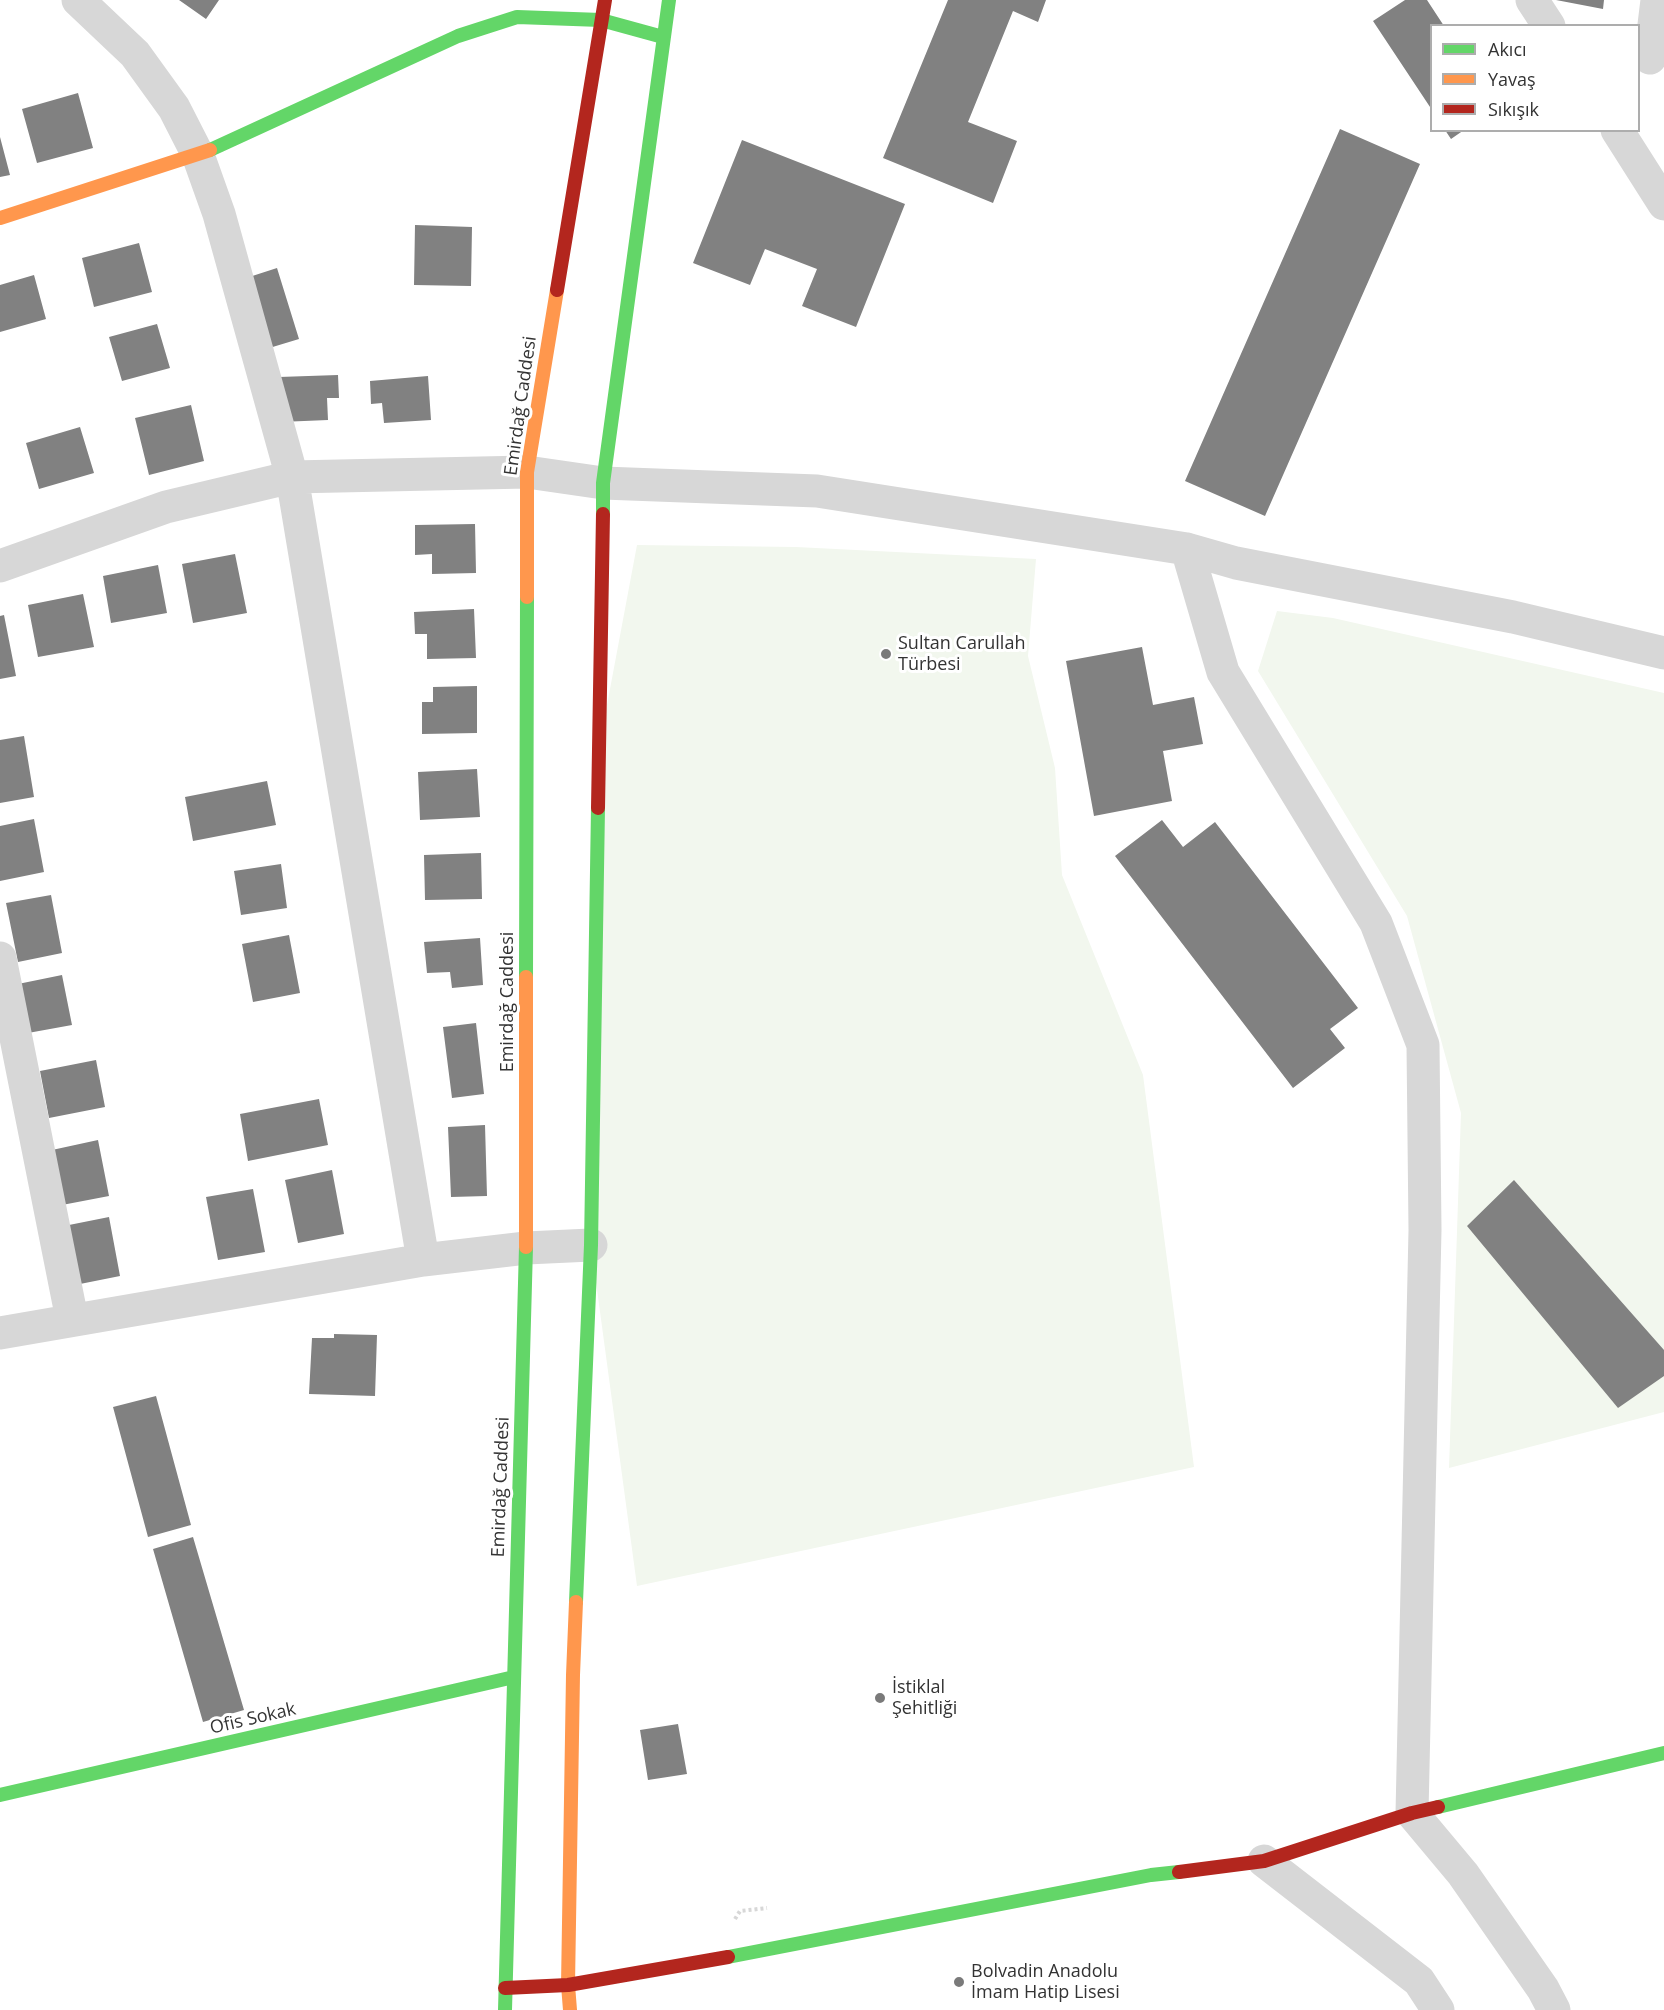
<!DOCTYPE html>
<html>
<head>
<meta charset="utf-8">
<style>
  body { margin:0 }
  #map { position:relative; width:1664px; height:2010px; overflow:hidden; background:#fff; font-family:"Open Sans",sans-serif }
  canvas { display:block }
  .legend { position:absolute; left:1430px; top:24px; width:210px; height:108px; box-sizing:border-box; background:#fff; border:2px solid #adadad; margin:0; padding:8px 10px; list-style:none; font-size:18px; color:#333 }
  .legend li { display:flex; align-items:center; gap:12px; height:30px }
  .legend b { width:30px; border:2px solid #adadad }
</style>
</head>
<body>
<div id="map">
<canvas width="1664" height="2010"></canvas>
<ul class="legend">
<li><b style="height:8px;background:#63d668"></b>Akıcı</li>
<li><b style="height:8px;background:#ff974d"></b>Yavaş</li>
<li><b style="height:8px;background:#b3261e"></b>Sıkışık</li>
</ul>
</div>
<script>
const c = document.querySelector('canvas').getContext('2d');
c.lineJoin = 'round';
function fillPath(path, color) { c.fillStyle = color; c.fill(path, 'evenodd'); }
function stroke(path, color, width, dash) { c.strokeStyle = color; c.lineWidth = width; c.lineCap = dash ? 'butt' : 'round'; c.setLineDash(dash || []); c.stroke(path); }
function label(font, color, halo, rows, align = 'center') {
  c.font = font + ' "Open Sans",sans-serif'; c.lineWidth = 6; c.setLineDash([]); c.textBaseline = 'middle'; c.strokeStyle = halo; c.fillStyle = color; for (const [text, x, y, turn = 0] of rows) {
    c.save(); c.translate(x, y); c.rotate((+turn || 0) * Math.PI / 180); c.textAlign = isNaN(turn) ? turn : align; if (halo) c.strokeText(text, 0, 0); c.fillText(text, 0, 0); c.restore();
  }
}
fillPath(new Path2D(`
  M637,545L796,547L1036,559L1028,656L1055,768L1062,875L1143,1075L1194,1467L637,1586L591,1245L598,753Z
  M1277,611L1333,618L1664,693V1412L1449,1468L1461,1113L1407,916L1258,671Z`), '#f2f7ee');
fillPath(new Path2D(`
  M179,0H219L206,19Z
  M948,0H1046L1038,22L1013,11L968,122L1017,141L993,203L883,158Z
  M1405,0H1427L1444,26H1432V110L1373,21Z
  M1556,0H1604L1603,9Z
  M78,93L93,148L37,163L22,109Z
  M1340,129L1420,164L1265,516L1185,481Z
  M1445,130H1464L1451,139Z
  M0,137L10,175L0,177Z
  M742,140L905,204L856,327L802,306L817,269L765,249L750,285L693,263Z
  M415,225L472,227L471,286L414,285Z
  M139,243L152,292L94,307L82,258Z
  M277,268L299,339L266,349L243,279Z
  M34,275L46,319L0,332V285Z
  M157,324L170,368L122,381L109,337Z
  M338,375L339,398H327L328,420L280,422L279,377Z
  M428,376L431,420L384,423L382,403L371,404L370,381Z
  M191,405L204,461L149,475L135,418Z
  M80,427L94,473L39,489L26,443Z
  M475,524L476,573L432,574V554L415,555V525Z
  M235,554L247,613L193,623L182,564Z
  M158,565L167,613L111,623L103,576Z
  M83,594L94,647L38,657L28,605Z
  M474,609L476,658L427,659V634H415L414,612Z
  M4,615L16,676L0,679V616Z
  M1142,647L1153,705L1194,697L1203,744L1163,751L1172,801L1094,816L1066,661Z
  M477,686V733L422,734V702H433V687Z
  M24,736L34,797L0,803V740Z
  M477,769L480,817L420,820L418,772Z
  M267,781L276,825L193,841L185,797Z
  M34,819L44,872L0,881V826Z
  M1162,820L1183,847L1215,822L1358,1008L1330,1029L1345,1048L1293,1088L1115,856Z
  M481,853L482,899L425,900L424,855Z
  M281,864L287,908L241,915L234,871Z
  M51,895L62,953L18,962L6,903Z
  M289,935L300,993L253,1002L242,944Z
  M480,938L483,985L452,988L450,972L427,973L424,942Z
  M62,975L72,1025L28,1033L18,984Z
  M476,1023L484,1094L452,1098L443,1027Z
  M96,1060L105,1107L49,1118L40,1071Z
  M319,1099L328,1145L248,1161L240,1114Z
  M485,1125L487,1196L451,1197L448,1127Z
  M98,1140L109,1196L62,1205L52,1150Z
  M332,1170L344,1234L298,1243L285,1180Z
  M1514,1180L1664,1350V1376L1618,1408L1467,1226Z
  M253,1189L265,1252L218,1260L206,1197Z
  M109,1217L120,1276L70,1286L59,1227Z
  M334,1334L377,1335L375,1396L309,1394L312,1338H334Z
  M156,1396L191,1525L148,1537L113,1407Z
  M193,1537L244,1710L203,1722L153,1549Z
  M678,1724L687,1774L648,1780L640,1730Z`), '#818181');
stroke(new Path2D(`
  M735,1919L740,1911L767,1908`), '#d7d7d7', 4, [3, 3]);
stroke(new Path2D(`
  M78,0L135,54L174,108L198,155L219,214L292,477L423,1260
  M1532,0L1549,26
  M1650,58L1657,0
  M1617,130L1664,204
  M1187,549L1223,672L1376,923L1423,1045L1425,1230L1412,1813L1463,1874L1543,1989L1554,2010
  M0,566L166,507L292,477L527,472L603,483L817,491L1187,549L1236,563L1513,617L1664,653
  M0,958L72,1319
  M0,1333L423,1260L526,1248L591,1245
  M1264,1861L1419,1981L1438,2010`), '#d7d7d7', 33);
stroke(new Path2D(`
  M210,150L458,36L517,17L601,20L663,37
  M603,514V483L669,0
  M526,977L527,597
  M576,1602L591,1245L598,808
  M0,1795L514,1677
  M1438,1807L1664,1753
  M728,1957L1151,1875L1179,1872
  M505,2010L526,1247`), '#63d668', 14);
stroke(new Path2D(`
  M0,218L210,150
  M527,597V472L557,290
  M526,1247V977
  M570,2010L568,1985L573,1675L576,1602`), '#ff974d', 14);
stroke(new Path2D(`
  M557,290L605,0
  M598,808L603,514
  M1179,1872L1264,1861L1412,1813L1438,1807
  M505,1988L568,1985L728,1957`), '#b3261e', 14);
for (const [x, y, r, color] of [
  [886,654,6,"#7a7a7a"],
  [880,1698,6,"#7a7a7a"],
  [959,1982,6,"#7a7a7a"]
]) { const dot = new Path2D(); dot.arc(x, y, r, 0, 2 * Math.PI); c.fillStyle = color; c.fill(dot); stroke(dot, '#fff', 2); }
label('18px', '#333', '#fff', [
  ["Emirdağ Caddesi",521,406,-82],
  ["Emirdağ Caddesi",508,1002,-90],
  ["Emirdağ Caddesi",501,1487,-88],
  ["Ofis Sokak",253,1719,-13]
]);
label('18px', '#333', '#fff', [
  ["Sultan Carullah",898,644],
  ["Türbesi",898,665],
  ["İstiklal",892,1688],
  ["Şehitliği",892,1709],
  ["Bolvadin Anadolu",971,1972],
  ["İmam Hatip Lisesi",971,1993]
], 'left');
</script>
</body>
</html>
